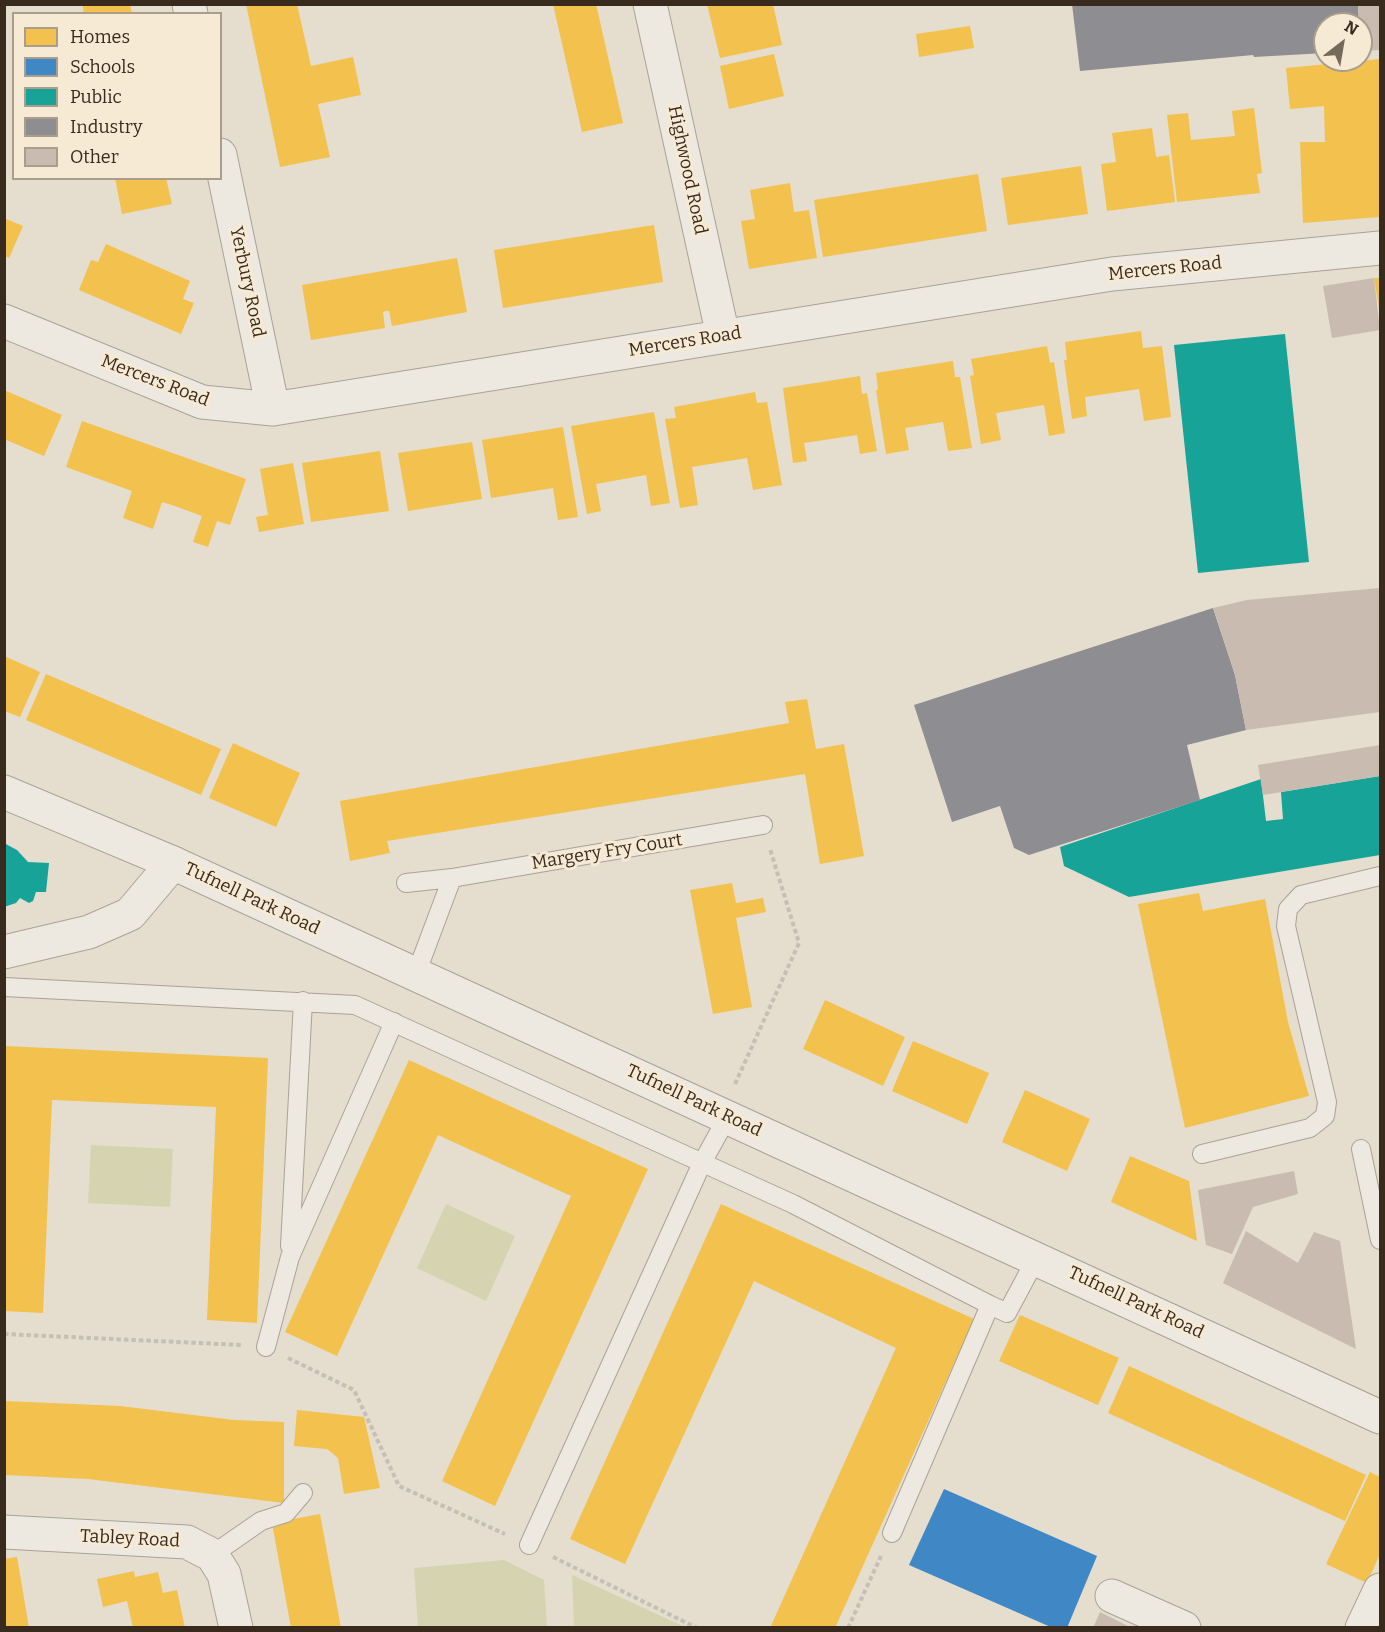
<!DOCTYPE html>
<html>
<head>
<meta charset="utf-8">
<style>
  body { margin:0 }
  #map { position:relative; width:1385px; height:1632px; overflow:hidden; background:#e5ddce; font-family:Bitter,serif }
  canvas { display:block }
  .frame { position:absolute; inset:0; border:6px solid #392a1e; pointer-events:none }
  .legend { position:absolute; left:12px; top:12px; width:210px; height:168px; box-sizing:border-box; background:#f6ead4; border:2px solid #aa9d8b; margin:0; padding:8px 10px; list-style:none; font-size:18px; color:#392a1e }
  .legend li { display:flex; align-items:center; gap:12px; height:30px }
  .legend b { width:30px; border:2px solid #aa9d8b }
  .north { position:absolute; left:1313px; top:12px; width:60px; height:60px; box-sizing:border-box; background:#f6ead4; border:2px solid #aa9d8b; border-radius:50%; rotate:31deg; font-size:16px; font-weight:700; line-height:24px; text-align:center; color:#392a1e }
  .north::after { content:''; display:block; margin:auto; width:21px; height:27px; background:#75695c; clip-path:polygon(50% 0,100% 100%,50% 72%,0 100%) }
</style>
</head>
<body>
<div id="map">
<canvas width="1385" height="1632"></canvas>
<div class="frame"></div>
<ul class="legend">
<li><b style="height:16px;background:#f2c14e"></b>Homes</li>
<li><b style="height:16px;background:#3f88c5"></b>Schools</li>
<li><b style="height:16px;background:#17a398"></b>Public</li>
<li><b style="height:16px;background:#8d8d92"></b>Industry</li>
<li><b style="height:16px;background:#c9bbaf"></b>Other</li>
</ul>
<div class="north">N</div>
</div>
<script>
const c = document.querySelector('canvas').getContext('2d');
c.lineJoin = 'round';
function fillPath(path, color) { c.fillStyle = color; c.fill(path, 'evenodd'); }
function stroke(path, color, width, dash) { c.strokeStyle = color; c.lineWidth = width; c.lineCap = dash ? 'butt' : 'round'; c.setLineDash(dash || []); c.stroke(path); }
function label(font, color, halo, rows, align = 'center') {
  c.font = font + ' Bitter,serif'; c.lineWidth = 6; c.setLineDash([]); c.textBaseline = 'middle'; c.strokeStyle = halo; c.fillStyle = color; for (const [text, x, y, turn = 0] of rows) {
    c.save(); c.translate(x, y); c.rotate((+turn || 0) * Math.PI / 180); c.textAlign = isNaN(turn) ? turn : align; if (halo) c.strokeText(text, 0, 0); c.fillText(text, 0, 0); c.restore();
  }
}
fillPath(new Path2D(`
  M91,1145L173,1149L170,1207L88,1203Z
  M446,1204L515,1236L486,1301L417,1268Z
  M504,1560L544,1580L547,1627H418L414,1568Z
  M572,1575L685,1627H574Z`), '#d6d4b0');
fillPath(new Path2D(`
  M82,4H130L132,14H78L84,11Z
  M246,4H297L311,66L353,57L361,95L318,104L330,157L280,167Z
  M553,4H596L623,123L582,132Z
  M707,4H773L782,45L720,58Z
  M970,26L974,48L919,57L916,34Z
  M774,54L784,96L729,109L720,66Z
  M1380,59V217L1303,223L1300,142H1325L1324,106L1290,109L1286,68Z
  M1254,108L1262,173L1257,174L1260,193L1177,202L1167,115L1188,113L1191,140L1235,136L1232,111Z
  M1152,128L1156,157L1169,155L1175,202L1107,211L1101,164L1116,162L1112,133Z
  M1081,166L1088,214L1008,225L1001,178Z
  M978,174L987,231L823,257L814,200Z
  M115,178H166L172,204L122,214Z
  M790,183L794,212L809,210L817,258L749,269L741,221L755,219L750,190Z
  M4,218L23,226L9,258L4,256Z
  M654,225L663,282L503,308L494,250Z
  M106,244L190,281L183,299L194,303L181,334L79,290L91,260L98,262Z
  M457,258L467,312L392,326L389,311H386L383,312L385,328L311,340L302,285Z
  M1374,278H1380V308H1379Z
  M1141,331L1143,348L1162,346L1171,417L1144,421L1139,389L1085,397L1087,416L1072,419L1064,360H1067L1065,342Z
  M1047,346L1050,363L1054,362L1065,433L1049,436L1044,405L996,413L1001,440L981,444L970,376L974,375L971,359Z
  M953,361L955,377H960L972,448L948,451L943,422L905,428L909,450L886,454L876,390H878L876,373Z
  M860,376L862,394L867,393L877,451L860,454L857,435L804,443L807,461L793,463L783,388Z
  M4,390L62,415L44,456L4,439Z
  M755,392L757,403L767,402L782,485L753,490L747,458L692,467L698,505L680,508L665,419L676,418L674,407Z
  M654,412L670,503L651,506L646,475L596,484L601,511L587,514L571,426Z
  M82,421L246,479L230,525L217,521L208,547L193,542L202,516L175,506L162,502L153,529L123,518L132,491L66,467Z
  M563,427L578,517L558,520L553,488L491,498L482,440Z
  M472,442L482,499L408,511L398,453Z
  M380,451L389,511L311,522L302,463Z
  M293,463L304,524L259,532L256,517L268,515L260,469Z
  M4,656L40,672L20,717L4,711Z
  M46,674L221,749L201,795L26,720Z
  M807,699L816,749L844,744L864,856L820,864L805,774L387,841L390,853L350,861L340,801L789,723L785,702Z
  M233,743L300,773L276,827L209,798Z
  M732,883L736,903L763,898L766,912L736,918L752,1007L713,1014L690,890Z
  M1199,893L1203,911L1265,899L1288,1022L1309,1096L1185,1128L1138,904Z
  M825,1000L905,1037L883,1086L803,1049Z
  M913,1041L989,1073L967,1124L892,1091Z
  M4,1046L268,1058L257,1323L207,1320L216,1107L52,1100L43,1313L4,1311Z
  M409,1060L648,1169L495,1506L442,1481L571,1196L438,1135L337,1356L285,1332Z
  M1025,1090L1090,1119L1067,1171L1002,1142Z
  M1130,1156L1189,1181L1197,1241L1111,1202Z
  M721,1204L974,1319L835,1628H770L896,1348L754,1281L625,1564L570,1539Z
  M1020,1315L1119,1358L1098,1405L999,1361Z
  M1129,1366L1366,1475L1345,1521L1108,1413Z
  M5,1401L120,1406L234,1420L284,1422V1503L88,1479L5,1475Z
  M297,1410L364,1417L380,1488L344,1494L338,1458L327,1449L294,1446Z
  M1370,1472L1380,1477V1554L1367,1583L1326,1564Z
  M320,1514L341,1628H291L272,1523Z
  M17,1557L22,1586L29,1628H4V1559Z
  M134,1571L135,1577L158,1572L163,1593L177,1590L185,1628H133L127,1601L103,1607L97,1579Z`), '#f2c14e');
fillPath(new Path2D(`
  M944,1489L1097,1556L1067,1628H1053L909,1565Z`), '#3f88c5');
fillPath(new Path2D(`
  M1285,334L1309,562L1198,573L1174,345Z
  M1380,776V855L1129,897L1064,866L1060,847L1261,779L1266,821L1283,819L1281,792Z
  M4,843L17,850L28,862L49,863L46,892H36L33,901L29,903L20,898L16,903L4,907Z`), '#17a398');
fillPath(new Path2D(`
  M1072,4H1358L1359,24H1325V53L1254,57L1253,55L1080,71Z
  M1213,608L1235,675L1246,730L1187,745L1200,800L1029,855L1014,848L1000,806L952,822L914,705Z`), '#8d8d92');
fillPath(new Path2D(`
  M1358,4H1380V50L1361,51Z
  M1374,278L1380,330L1332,338L1323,286Z
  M1380,588V712L1246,730L1235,675L1213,608L1247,600Z
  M1380,745V776L1263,795L1258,765Z
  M1294,1171L1298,1194L1253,1207L1232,1254L1206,1245L1198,1190Z
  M1246,1231L1298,1263L1314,1232L1340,1241L1356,1349L1223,1283Z
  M1100,1612L1132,1628H1093Z`), '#c9bbaf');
const service = new Path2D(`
  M406,883L452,878
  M416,974L452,878L763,825
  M4,987L355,1005L793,1204L990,1305
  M1361,1149L1380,1240
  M1202,1154L1310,1128L1325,1116L1327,1102L1286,926L1288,909L1301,895L1380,876
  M290,1246L303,1001
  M266,1347L290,1257L394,1022
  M892,1533L990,1305L1007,1313L1037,1257
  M529,1545L702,1163L728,1116
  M212,1555L261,1521L286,1513L303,1493`);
const minor = new Path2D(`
  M189,4L191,14
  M650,4L723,336
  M220,155L273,409
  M4,321L202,402L273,409L1112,274L1380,248
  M4,952L89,932L130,914L173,863
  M4,1532L187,1542L212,1555L224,1574L236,1628
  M1112,1596L1184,1628
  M1362,1628L1380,1590`);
const tertiary = new Path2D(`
  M4,792L173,863L1380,1417`);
stroke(service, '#aaa296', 20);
stroke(minor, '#aaa296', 35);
stroke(tertiary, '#aaa296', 35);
stroke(new Path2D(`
  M735,1084L799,943L770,849
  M4,1334L242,1345
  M288,1358L354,1390L399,1486L505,1534
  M553,1557L697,1628
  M848,1628L881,1556`), '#c6bfb6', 4, [4.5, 3]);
stroke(service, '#ede8e0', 18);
stroke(minor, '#ede8e0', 33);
stroke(tertiary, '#ede8e0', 33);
label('18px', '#392a1e', '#f6ead4', [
  ["Highwood Road",687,170,78],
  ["Mercers Road",1165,269,-6],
  ["Yerbury Road",247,282,78],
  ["Mercers Road",685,342,-9],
  ["Mercers Road",155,381,21],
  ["Margery Fry Court",607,852,-9],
  ["Tufnell Park Road",252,899,25],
  ["Tufnell Park Road",694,1101,25],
  ["Tufnell Park Road",1136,1303,25],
  ["Tabley Road",130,1539,3]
]);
</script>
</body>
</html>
